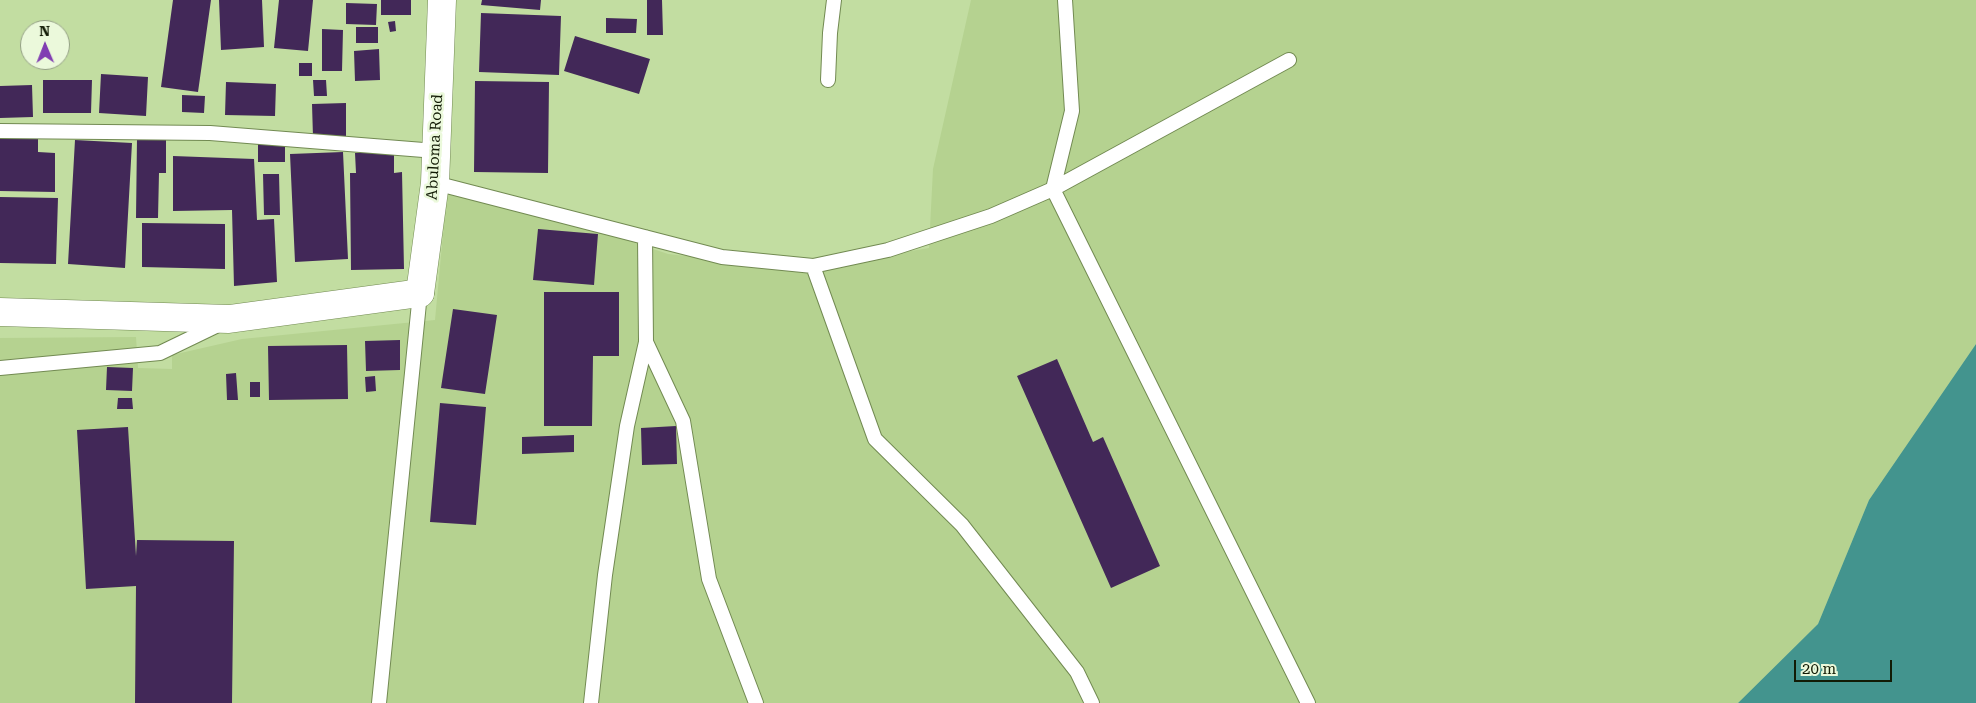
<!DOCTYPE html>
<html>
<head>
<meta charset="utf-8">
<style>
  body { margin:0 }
  #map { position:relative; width:1976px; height:703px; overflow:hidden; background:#c2dda1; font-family:"Roboto Serif",serif }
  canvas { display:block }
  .north { position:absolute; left:20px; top:20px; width:50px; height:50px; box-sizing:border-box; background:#ebf9db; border:1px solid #94a085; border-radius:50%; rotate:359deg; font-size:14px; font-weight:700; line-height:20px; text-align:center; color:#121b05 }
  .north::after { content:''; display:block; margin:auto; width:18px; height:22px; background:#813eb2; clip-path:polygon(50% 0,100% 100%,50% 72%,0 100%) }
  .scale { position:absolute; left:1794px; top:660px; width:98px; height:22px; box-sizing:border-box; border:2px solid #121b05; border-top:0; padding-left:6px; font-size:15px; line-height:18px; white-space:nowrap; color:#121b05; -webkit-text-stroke:4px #ebf9db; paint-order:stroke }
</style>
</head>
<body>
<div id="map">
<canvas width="1976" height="703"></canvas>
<div class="north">N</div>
<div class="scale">20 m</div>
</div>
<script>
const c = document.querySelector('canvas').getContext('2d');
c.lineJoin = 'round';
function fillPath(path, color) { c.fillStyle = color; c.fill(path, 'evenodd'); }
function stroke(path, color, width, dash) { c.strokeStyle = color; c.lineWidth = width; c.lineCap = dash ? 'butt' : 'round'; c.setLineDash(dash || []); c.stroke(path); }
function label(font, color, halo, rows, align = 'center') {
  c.font = font + ' "Roboto Serif",serif'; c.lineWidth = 5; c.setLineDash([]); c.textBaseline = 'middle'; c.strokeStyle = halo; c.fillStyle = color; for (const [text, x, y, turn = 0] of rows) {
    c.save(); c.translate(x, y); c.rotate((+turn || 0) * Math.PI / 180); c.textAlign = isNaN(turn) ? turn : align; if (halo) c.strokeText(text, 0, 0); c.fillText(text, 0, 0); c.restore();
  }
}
fillPath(new Path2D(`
  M971,0H1976V344L1869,500L1818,624L1738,703H0V338L136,337L138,368L172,369V355L242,339L435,320L448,180L668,254L803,269L929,248L933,169Z`), '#b5d290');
fillPath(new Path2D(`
  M1976,344V703H1738L1818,624L1869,500Z`), '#43948e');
fillPath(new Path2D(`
  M173,0H211L198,92L161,87Z
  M219,0H262L264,47L221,50Z
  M279,0H313L308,51L274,48Z
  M381,0H411V15H381Z
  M482,0H541L540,10L481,5Z
  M647,0H662L663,35H647Z
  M346,3L377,4L376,25L346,24Z
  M481,13L561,16L559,75L479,72Z
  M606,18L637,19L636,33H606Z
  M395,21L396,31L390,32L388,22Z
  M356,27H378V43H356Z
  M322,29L343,30L342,71H322Z
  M575,36L650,59L639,94L564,71Z
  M379,49L380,80L355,81L354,51Z
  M299,63H312V76H299Z
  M101,74L148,77L146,116L99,113Z
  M43,80H92L91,113H43Z
  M313,80H326L327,96H314Z
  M475,81L549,82L548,173L474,172Z
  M226,82L276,84L275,116L225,115Z
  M32,85L33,117L0,118V86Z
  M182,95L205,96L204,113L182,112Z
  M346,103V137H313L312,104Z
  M0,137L38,138V152L55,153V192L0,191Z
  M137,138H166V173H159L158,218H136Z
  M75,140L132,143L125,268L68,264Z
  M258,144H285V162H258Z
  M343,152L348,259L295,262L290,154Z
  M394,152V173L402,172L404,269L351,270L350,173H356L355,153Z
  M173,156L254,159L257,220L274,219L277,282L234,286L232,210L173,211Z
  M263,174H279L280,215H264Z
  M0,197L58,198L56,264L0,263Z
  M142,223L225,224V269L142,267Z
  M538,229L598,234L594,285L533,280Z
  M544,292H619V356H593L592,426H544Z
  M453,309L497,315L485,394L441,388Z
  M400,340V370L366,371L365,341Z
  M347,345L348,399L269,400L268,346Z
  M1057,359L1093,442L1103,437L1160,566L1111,588L1017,376Z
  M107,367L133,368L132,391L106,390Z
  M236,373L238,400H227L226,374Z
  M375,376L376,391L366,392L365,377Z
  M250,382H260V397H250Z
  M118,398H132L133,409H117Z
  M440,403L486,407L476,525L430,522Z
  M676,426L677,464L642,465L641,428Z
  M128,427L136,556L137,540L234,541L232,703H135L136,586L86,589L77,430Z
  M574,435V452L522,454V437Z`), '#422858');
const service = new Path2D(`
  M1289,60L1053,189L1308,703
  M828,80L830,33L834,0
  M0,131L210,133L436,151
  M435,183L722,257L813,266L888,250L991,216L1053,189L1072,111L1065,0
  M645,237L646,342L683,421L709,579L756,703
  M813,266L875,439L962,525L1077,672L1092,703
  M0,368L160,353L220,324
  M379,703L420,293
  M591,703L605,575L627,426L646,342`);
const minor = new Path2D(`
  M0,312L229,319L420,293`);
const tertiary = new Path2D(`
  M420,293L435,183L442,0`);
stroke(service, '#728a52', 16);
stroke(minor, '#728a52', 29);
stroke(tertiary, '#728a52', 29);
stroke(service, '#fff', 14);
stroke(minor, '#fff', 28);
stroke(tertiary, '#fff', 28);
label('15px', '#121b05', '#ebf9db', [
  ["Abuloma Road",435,147,-87]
]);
</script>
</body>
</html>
